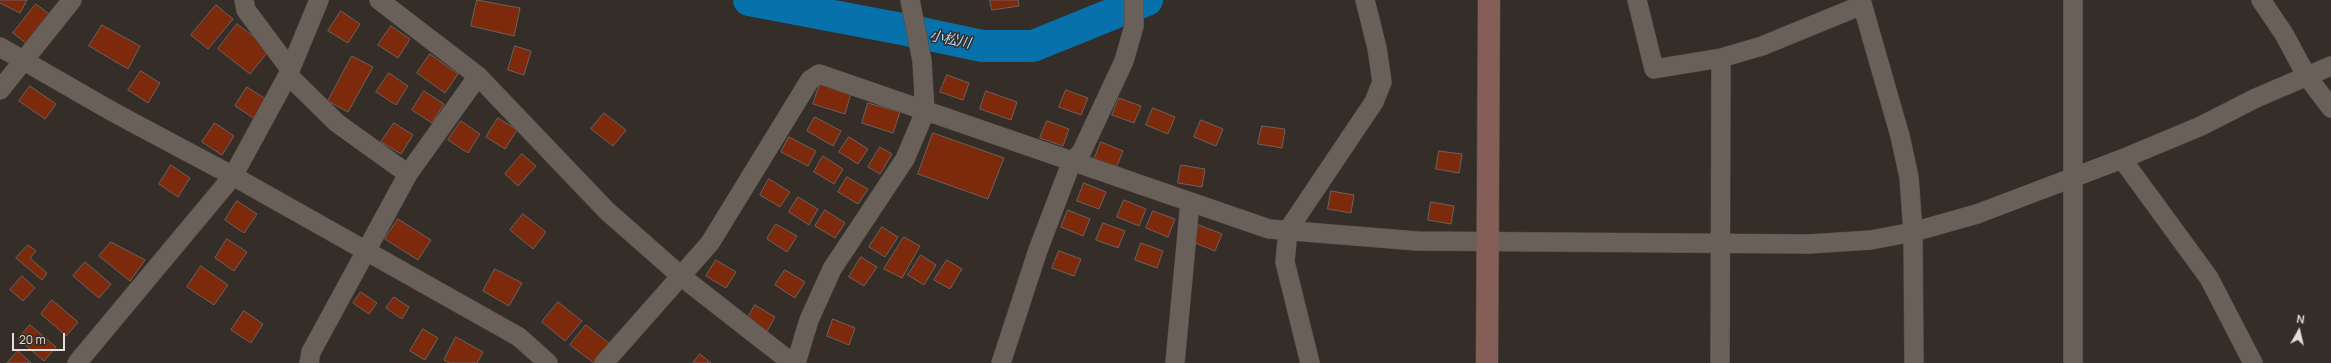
<!DOCTYPE html>
<html>
<head>
<meta charset="utf-8">
<style>
  body { margin:0 }
  #map { position:relative; width:2331px; height:363px; overflow:hidden; background:#352d27; font-family:Manrope,sans-serif }
  canvas { display:block }
  .north { position:absolute; left:2279px; top:311px; width:40px; height:40px; -webkit-text-stroke:3px #352d27; paint-order:stroke; rotate:8deg; font-size:11px; font-weight:700; line-height:16px; text-align:center; color:#e4dfdb }
  .north::after { content:''; display:block; margin:auto; width:14px; height:18px; background:#e4dfdb; clip-path:polygon(50% 0,100% 100%,50% 72%,0 100%) }
  .scale { position:absolute; left:12px; top:333px; width:53px; height:18px; box-sizing:border-box; border:2px solid #e4dfdb; border-top:0; padding-left:5px; font-size:12px; line-height:14px; white-space:nowrap; color:#e4dfdb; -webkit-text-stroke:3px #352d27; paint-order:stroke }
</style>
</head>
<body>
<div id="map">
<canvas width="2331" height="363"></canvas>
<div class="north">N</div>
<div class="scale">20 m</div>
</div>
<script>
const c = document.querySelector('canvas').getContext('2d');
c.lineJoin = 'round';
function stroke(path, color, width, dash) { c.strokeStyle = color; c.lineWidth = width; c.lineCap = dash ? 'butt' : 'round'; c.setLineDash(dash || []); c.stroke(path); }
function fillPath(path, color) { c.fillStyle = color; c.fill(path, 'evenodd'); }
function label(font, color, halo, rows, align = 'center') {
  c.font = font + ' Manrope,"Noto Sans JP",sans-serif'; c.lineWidth = 3; c.setLineDash([]); c.textBaseline = 'middle'; c.strokeStyle = halo; c.fillStyle = color; for (const [text, x, y, turn = 0] of rows) {
    c.save(); c.translate(x, y); c.rotate((+turn || 0) * Math.PI / 180); c.textAlign = isNaN(turn) ? turn : align; if (halo) c.strokeText(text, 0, 0); c.fillText(text, 0, 0); c.restore();
  }
}
stroke(new Path2D(`
  M749,0L902,29L982,46H1033L1147,0`), '#0671aa', 32);
const building = new Path2D(`
  M0,0H27L20,13L0,3Z
  M477,0L520,8L514,36L471,26Z
  M990,0H1018L1019,6L992,10Z
  M36,4L50,15L27,44L13,33Z
  M216,5L233,19L208,49L191,35Z
  M341,11L360,24L348,43L328,31Z
  M237,24L270,49L250,74L218,49Z
  M102,25L140,46L128,69L89,46Z
  M391,26L410,39L398,58L378,45Z
  M515,46L531,51L524,75L508,70Z
  M430,54L458,74L445,93L417,73Z
  M352,56L373,67L348,112L328,101Z
  M141,71L160,83L148,103L128,90Z
  M389,73L408,86L396,105L376,92Z
  M947,75L969,83L963,100L940,92Z
  M820,84L851,93L845,114L813,104Z
  M30,86L56,104L45,119L19,101Z
  M247,87L267,100L255,119L235,106Z
  M1066,90L1088,98L1081,115L1059,107Z
  M424,91L444,104L432,123L412,110Z
  M986,91L1017,102L1011,120L980,109Z
  M1119,98L1141,106L1134,123L1112,115Z
  M868,103L900,112L893,133L862,123Z
  M1153,108L1175,117L1168,134L1146,125Z
  M604,113L626,130L613,146L591,129Z
  M815,117L841,131L833,146L807,131Z
  M498,118L517,130L505,149L486,137Z
  M1201,120L1223,129L1216,146L1194,137Z
  M461,121L480,134L468,153L448,140Z
  M1047,121L1069,129L1063,146L1040,138Z
  M215,123L234,136L222,155L202,142Z
  M394,123L413,135L401,154L381,142Z
  M1262,126L1285,129L1282,148L1258,144Z
  M933,133L1004,158L988,199L918,174Z
  M789,137L816,151L808,166L781,152Z
  M849,137L868,149L858,164L839,152Z
  M1101,142L1123,151L1116,168L1094,160Z
  M880,147L892,154L880,174L868,167Z
  M1439,151L1462,154L1459,173L1436,169Z
  M522,154L536,166L518,186L505,174Z
  M823,156L843,169L834,184L814,172Z
  M171,165L190,178L178,197L159,184Z
  M1181,165L1205,169L1202,187L1178,183Z
  M847,177L868,189L858,204L838,192Z
  M769,179L790,192L780,207L760,195Z
  M1084,183L1106,192L1099,209L1077,201Z
  M1331,191L1354,195L1351,213L1328,209Z
  M798,197L818,209L809,225L789,212Z
  M1124,200L1146,209L1139,226L1117,217Z
  M237,201L257,214L244,233L225,220Z
  M1431,202L1454,206L1451,224L1428,220Z
  M825,210L845,223L835,238L815,226Z
  M1068,210L1090,219L1083,236L1061,227Z
  M1153,211L1175,219L1168,237L1146,228Z
  M523,214L546,232L533,249L510,230Z
  M398,219L431,240L418,260L385,239Z
  M1103,223L1125,231L1118,248L1096,240Z
  M776,224L797,236L787,252L767,239Z
  M1199,225L1222,234L1215,251L1193,242Z
  M882,227L898,237L885,257L869,247Z
  M904,237L920,246L902,278L884,269Z
  M227,239L247,252L234,271L215,258Z
  M111,242L145,260L130,281L99,256Z
  M1141,243L1163,251L1157,268L1135,260Z
  M28,245L36,251L30,258L47,273L42,280L16,258Z
  M1059,251L1081,259L1074,276L1052,268Z
  M921,255L936,265L924,285L908,275Z
  M861,257L877,267L864,286L849,277Z
  M716,260L736,272L726,288L706,276Z
  M947,260L962,269L950,289L934,280Z
  M85,262L111,284L99,298L73,276Z
  M201,266L228,285L214,305L187,287Z
  M495,269L522,283L509,306L483,291Z
  M785,270L805,282L795,298L775,285Z
  M22,276L35,288L23,301L10,290Z
  M361,292L377,303L369,314L353,303Z
  M394,297L409,307L402,319L386,308Z
  M52,300L78,322L66,336L41,314Z
  M558,302L582,321L565,341L542,322Z
  M755,305L775,317L766,333L746,321Z
  M244,311L263,324L251,343L231,330Z
  M833,319L855,328L849,345L827,336Z
  M30,325L56,347L44,361L18,339Z
  M586,325L610,344L594,363L570,345Z
  M423,329L438,338L425,360L410,351Z
  M456,337L483,352L477,363H449L444,360Z
  M18,351L31,363H7Z
  M700,354L711,363H693Z`);
fillPath(building, '#7d2a0c');
stroke(building, '#6c615d', 1);
const street = new Path2D(`
  M244,0L246,10L290,69
  M379,0L478,76
  M1637,0L1654,69L1721,58L1762,46L1862,5
  M1861,0L1900,136L1909,177L1913,232L1914,363
  M2261,0L2284,34L2306,75L2331,108
  M0,47L113,112L233,176L519,337L548,363
  M288,75L337,123L408,174L478,76L607,211L682,277L792,363
  M0,90L72,0
  M2122,159L2209,278L2253,363
  M77,363L233,176L288,75L319,0
  M309,363L311,352L408,174
  M604,363L710,243L810,80L819,74L1269,229L1417,241L1809,244L1871,240L1913,232L1977,214L2122,159L2201,126L2256,98L2331,66
  M796,363L809,320L832,269L905,159L925,112L922,61L910,0
  M1001,363L1038,250L1072,161L1081,153L1124,61L1134,26V0
  M1175,363L1190,202
  M1310,363L1285,262L1288,230L1374,102L1382,82L1377,48L1365,0
  M1720,363L1721,58
  M2073,363V0`);
const secondary = new Path2D(`
  M1487,363L1489,0`);
stroke(street, '#504a44', 20);
stroke(secondary, '#504a44', 23);
stroke(street, '#696159', 19);
stroke(secondary, '#865e58', 22);
label('italic 14px', '#b2dafa', '#352d27', [
  ["小松川",950,40,11]
]);
</script>
</body>
</html>
